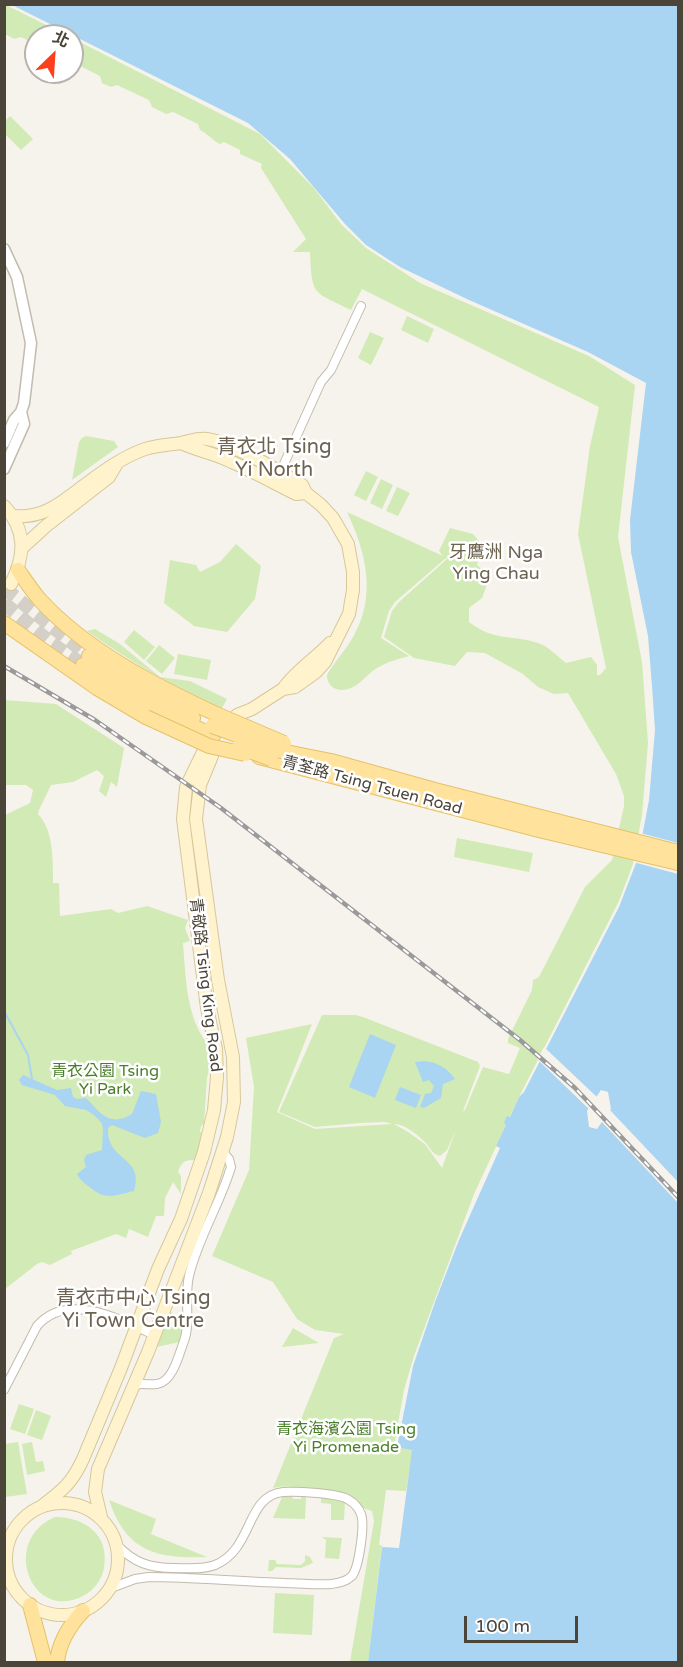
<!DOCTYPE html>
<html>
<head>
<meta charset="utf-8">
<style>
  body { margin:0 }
  #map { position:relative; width:683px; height:1667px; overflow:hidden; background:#f6f3ec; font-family:"Varela Round","Noto Sans TC",sans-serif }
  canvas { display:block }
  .frame { position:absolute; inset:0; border:6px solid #4b4439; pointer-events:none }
  .north { position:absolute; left:24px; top:24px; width:60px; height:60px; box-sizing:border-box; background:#fff; border:2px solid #b7b4b0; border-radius:50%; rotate:25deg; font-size:16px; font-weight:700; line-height:24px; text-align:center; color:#4b4439 }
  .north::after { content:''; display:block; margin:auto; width:21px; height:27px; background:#fc3f1d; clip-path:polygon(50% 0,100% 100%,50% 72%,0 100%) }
  .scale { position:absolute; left:464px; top:1616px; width:114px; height:27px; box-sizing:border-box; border:3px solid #4b4439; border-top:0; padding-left:8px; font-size:18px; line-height:21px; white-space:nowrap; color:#4b4439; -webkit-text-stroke:4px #fff; paint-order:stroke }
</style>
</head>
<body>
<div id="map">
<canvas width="683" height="1667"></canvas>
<div class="frame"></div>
<div class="north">北</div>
<div class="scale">100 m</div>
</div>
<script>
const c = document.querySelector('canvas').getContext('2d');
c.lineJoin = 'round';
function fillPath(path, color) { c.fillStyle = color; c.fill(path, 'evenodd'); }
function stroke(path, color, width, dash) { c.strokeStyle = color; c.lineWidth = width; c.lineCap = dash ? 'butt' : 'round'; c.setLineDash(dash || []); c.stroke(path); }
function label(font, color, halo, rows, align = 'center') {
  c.font = font + ' "Varela Round","Noto Sans TC",sans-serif'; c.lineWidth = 5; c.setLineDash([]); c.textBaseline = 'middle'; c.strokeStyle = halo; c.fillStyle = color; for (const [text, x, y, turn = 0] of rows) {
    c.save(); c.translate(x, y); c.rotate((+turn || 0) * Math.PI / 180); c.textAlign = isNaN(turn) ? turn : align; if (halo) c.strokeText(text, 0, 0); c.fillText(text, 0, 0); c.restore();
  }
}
fillPath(new Path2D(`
  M4,5H6L68,36H36V44L21,37L14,39L5,34Z
  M72,38L260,134L314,188L341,224L366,248L420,283L589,356L635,385L618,537L642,662L648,743L642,815L633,864L619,901L519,1097L474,1194L414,1356L404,1390L394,1446L413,1449L406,1491L386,1490L379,1545H382L368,1662H350L374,1521L372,1511L345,1502L344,1520H331V1504L321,1503V1496H328C309,1489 293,1484 273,1488L334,1338L344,1334L315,1330L297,1319L273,1282L212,1256L249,1170L254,1087L246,1038L312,1024L277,1112L315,1129L392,1124L385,1122L360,1123L315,1127L279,1112L322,1015H355L363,1017L478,1062L480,1066L463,1111L465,1110L483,1067L509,1074L520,1048L508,1043V1039L532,990L533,980L539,977L585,887L612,860L624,806V796L616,774L568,693L554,694L538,687L523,674L485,653L467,652L455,666L414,658L384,637L392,611L399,602L447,559L446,558L395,602L389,611L381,638L409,656C398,659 387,662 377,668C368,673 361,684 351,688C339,693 327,688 327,675C334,662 346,650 353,637C377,596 366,552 347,512L443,556L439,551L450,528L473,534L479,541L480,553L477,565L490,576L482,598L469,608V622C495,642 511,634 538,643C548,646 558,657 566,663L591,657L597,665V675H600L606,668L578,534L590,446L599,407L362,289L351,310C312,291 312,296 310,252H293L306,239L261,168L262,164L240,154V150L224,142L220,144C212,140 208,134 200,130L198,124L173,112L166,114L152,107L149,100L117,85L111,87L102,83L100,76L72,62ZM394,1124C405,1124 418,1135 426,1143C431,1149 432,1154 440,1156L447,1150L456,1129L442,1168L425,1144L408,1132Z
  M10,116L33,139L21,150L5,134V121Z
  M407,316L434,329L428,343L401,330Z
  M370,332L384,338L371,365L358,358Z
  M86,436L114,441L118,447L72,480L79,442L82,438Z
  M366,471L378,477L366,501L354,495Z
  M381,479L393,485L382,509L370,503Z
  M397,487L410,493L398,516L386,511Z
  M236,544L261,566L255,599L227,632L194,626L164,603L170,560L196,565L200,572L220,562Z
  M95,629L120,644L160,677L190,681L227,699L222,708C174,687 129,661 87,631Z
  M134,630L155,647L144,660L124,642Z
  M159,645L175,658L162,674L146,661Z
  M178,654L211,660L207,680L174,674Z
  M5,700L56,704L124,748L117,787L111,782L106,797L99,791L104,776L97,770L73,782L51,785L39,810L38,814C54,831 53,861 53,883H59L60,916L111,909L118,913L147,906L188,920L185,928L190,941L183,943C186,980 186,1023 213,1050L207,1078L204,1124L201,1126L200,1131L205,1139L197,1160C186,1160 182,1160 178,1172L181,1176V1194L173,1182L165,1198L164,1216H156L148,1237L129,1229L126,1238L116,1234L71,1251L72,1254L50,1265L42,1262L37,1264L5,1289V815L30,803L33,790L26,785H5Z
  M457,838L533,853L529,872L454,857Z
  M170,1312L182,1317V1336L180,1342L156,1347Z
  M293,1328L319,1343L282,1347Z
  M19,1404L34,1409L25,1434L10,1429Z
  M36,1410L51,1416L42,1440L27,1435Z
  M18,1442L27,1494L5,1497V1444Z
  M32,1442L36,1462L43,1461L45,1471L27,1475L22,1444Z
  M283,1495H292L293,1499H301V1495L306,1496L305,1519L273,1518Z
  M109,1500L156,1519L151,1534L207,1557C157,1559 126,1552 109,1500Z
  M55,1517C85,1517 110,1535 104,1568C102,1580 93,1591 83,1596C31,1623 0,1540 55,1517Z
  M322,1537L342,1538L339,1559L325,1558L326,1540Z
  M305,1555L310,1557L313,1563L301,1568L276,1567L272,1571H268L269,1560H275L277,1564L301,1565L305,1561Z
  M275,1593L314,1595L312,1635L273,1633Z`), '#d2eab5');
fillPath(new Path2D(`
  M12,5H678V1662H368L382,1547L399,1548L412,1450L397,1447L413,1366L435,1302L459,1240L500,1148L496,1146L506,1125L504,1123L507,1116L510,1117L519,1097L524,1092L619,907L638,858L649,800L655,730L652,686L648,636L631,552L630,520L646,383L588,352L469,300L400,267L366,245L345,224L290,159L248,123ZM601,1090L608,1092L611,1109L597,1129L589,1127L587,1111Z
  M370,1034L396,1045L375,1098L349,1087Z
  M425,1061C439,1063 447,1068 455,1079L443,1084L441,1098L424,1108L420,1107L425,1094L431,1093L434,1086L429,1080L423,1082L415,1062Z
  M23,1075L57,1090L71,1088L73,1097L77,1099L86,1098C100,1112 109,1128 132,1114L141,1091L156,1094L161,1122L158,1133L145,1138L112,1125L108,1128C108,1132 108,1138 110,1142C117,1161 143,1161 134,1191C116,1195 106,1201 91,1188C85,1184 80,1180 77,1174L86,1167L84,1160L86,1155L102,1150L103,1128L101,1122L94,1115L86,1110L65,1106L55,1095L22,1085L19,1080Z
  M400,1087L421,1095L416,1108L395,1100Z`), '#a9d4f2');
fillPath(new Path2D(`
  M640,833L678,843V874L633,862Z
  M544,1047L598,1098L590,1110L537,1059Z
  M608,1108L678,1182V1203L600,1120Z`), '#f6f3ec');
stroke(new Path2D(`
  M4,1011L28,1055L32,1079`), '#a9d4f2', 2);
stroke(new Path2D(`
  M4,588L89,656
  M4,603L51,643L83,665`), '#d4d0c8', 14, [14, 7]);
const minor = new Path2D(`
  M279,475L321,382L331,370L361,306
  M134,1385C142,1383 149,1385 157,1384C173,1382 179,1354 184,1341C191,1323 184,1297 189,1276C198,1238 220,1204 231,1167L229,1159L223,1152
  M4,1390L37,1326C67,1291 120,1319 154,1335
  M111,1588L135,1579L149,1577C194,1577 240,1582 285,1583C300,1583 316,1585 331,1584C338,1583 346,1582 352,1576C359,1567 365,1525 361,1514C359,1509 354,1503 349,1500C340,1493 295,1491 283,1492C245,1496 254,1549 215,1565C203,1570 186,1568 174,1568C150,1568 134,1563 117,1545`);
const tertiary = new Path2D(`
  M4,249L17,277L31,343L24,403L21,412L14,420L4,443
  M4,469L24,424L21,412`);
const secondary = new Path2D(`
  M181,443C195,450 210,452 225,459C249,469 272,482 296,494L306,493
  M4,506C27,530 25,556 11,584
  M13,516C42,519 60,504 82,487C101,473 122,457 145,449C157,445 168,445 181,443C191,441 196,438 207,439C233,443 279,471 302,485L306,493L321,505L333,518L348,544L353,572V590L349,614L325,662L316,672L295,687L283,689L252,709L237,715
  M23,547L46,526L109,477L116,465
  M283,689C294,672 316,658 330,643
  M6 1559a56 56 0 1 1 112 0a56 56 0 1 1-112 0Z
  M42,1506C63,1490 72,1483 83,1459L121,1368L158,1269L181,1219L204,1152L214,1110L217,1077L216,1049L207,1008L183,819L186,787L203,752
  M101,1517L95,1492L98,1469L148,1352L209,1193L227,1137L234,1102L233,1057L218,980L196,819L200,785L212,756`);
const primary = new Path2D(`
  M18,570C25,580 32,591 40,600C87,651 154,685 216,714
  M4,623L97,688L146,717
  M89,656L141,690L193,718
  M83,665L136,698L213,736
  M259,757L539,830L678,863
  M331,761L435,790L678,852
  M30,1605L45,1662
  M57,1662C59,1642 69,1626 83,1611`);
stroke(minor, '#c2bbae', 10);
stroke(tertiary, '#c2bbae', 13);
stroke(secondary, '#d6c79b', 14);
stroke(primary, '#e6c16a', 16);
stroke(minor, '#fff', 8);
stroke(tertiary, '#fff', 10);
stroke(secondary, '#fff3cd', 12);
stroke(primary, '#ffe39c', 14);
const rail = new Path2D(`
  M4,666L95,720L221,808L520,1040L575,1088L678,1197`);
stroke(rail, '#9a9a9a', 4.5);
stroke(rail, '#fff', 2, [7]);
const primaryBridge = new Path2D(`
  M216,714L284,743
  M146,717L209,746L245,754
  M212,726L281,751L331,761
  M239,747L271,759`);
stroke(primaryBridge, '#e6c16a', 16, []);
stroke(primaryBridge, '#ffe39c', 14);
label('16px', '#4b4439', '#fff', [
  ["青荃路 Tsing Tsuen Road",372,786,15],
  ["青敬路 Tsing King Road",205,985,83]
]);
label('16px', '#4a7f2a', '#fff', [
  ["青衣公園 Tsing",105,1072],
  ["Yi Park",105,1090],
  ["青衣海濱公園 Tsing",346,1430],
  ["Yi Promenade",346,1448]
]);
label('18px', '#6e6250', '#fff', [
  ["牙鷹洲 Nga",496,553],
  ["Ying Chau",496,574]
]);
label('20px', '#6e6250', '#fff', [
  ["青衣北 Tsing",274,448],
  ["Yi North",274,471],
  ["青衣市中心 Tsing",133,1299],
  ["Yi Town Centre",133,1322]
]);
</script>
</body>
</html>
